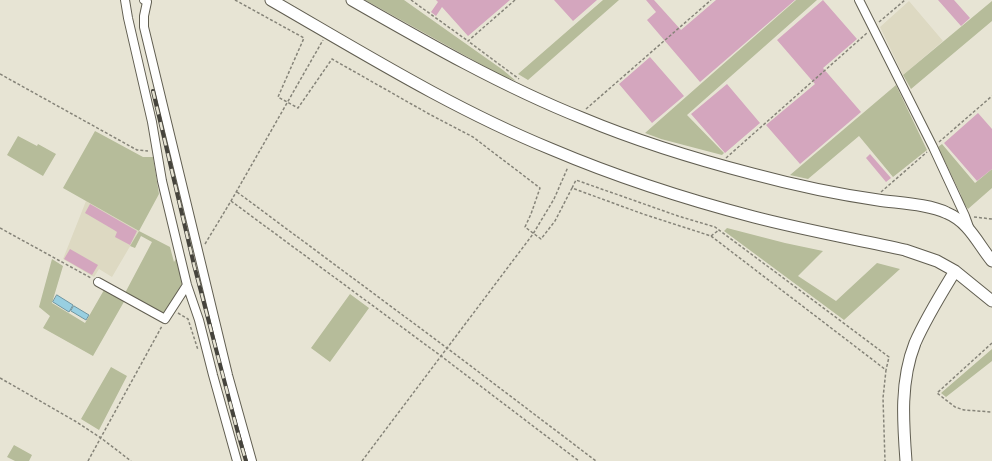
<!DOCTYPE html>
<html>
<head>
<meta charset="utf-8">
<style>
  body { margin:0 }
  canvas { display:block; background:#e7e4d4 }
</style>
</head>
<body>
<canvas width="992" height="461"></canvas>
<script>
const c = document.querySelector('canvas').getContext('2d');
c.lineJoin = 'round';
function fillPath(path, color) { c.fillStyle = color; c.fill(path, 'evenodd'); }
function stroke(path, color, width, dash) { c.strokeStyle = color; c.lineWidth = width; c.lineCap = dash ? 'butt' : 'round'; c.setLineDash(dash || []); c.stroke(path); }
fillPath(new Path2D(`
  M909,1L943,41L903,75L880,27Z
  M86,201L139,231L112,277L99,269L94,277L63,259Z`), '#ddd9c2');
fillPath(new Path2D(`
  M365,0H404L503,70L516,81L500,75Z
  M603,0H619L528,80L518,74Z
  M796,0H817L687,115L724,153L722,155L661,139L645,133Z
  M992,1V21L911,89L903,75Z
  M896,85L927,150L893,177L859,136L808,179L790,175Z
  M95,131L143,157H153L159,194L139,231L170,247L174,262L177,257L183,282L168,309L164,312H160L125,293L152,242L141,236L135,248L130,246L139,231L63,188Z
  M18,136L37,146L38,144L56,154L43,176L7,155Z
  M942,144L975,183L992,169V188L968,209L962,201L961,195L938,147Z
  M727,228L785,243L823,251L798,276L836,301L877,263L900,269L844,320L724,231Z
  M52,259L63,266L52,303L85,323L104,290L125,300L93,356L43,328L50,316L39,307Z
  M350,294L369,308L330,362L311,348Z
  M992,349V361L946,397L941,393Z
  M111,367L127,376L99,430L81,419Z
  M14,445L32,455L29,461H15L7,457Z`), '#b6bc9a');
const water = new Path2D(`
  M57,295L73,305L69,312L53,302Z
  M74,306L89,315L86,320L71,311Z`);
fillPath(water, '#98cfe1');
stroke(water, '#7096a1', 1);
fillPath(new Path2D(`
  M436,0H510L468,36L442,7L436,16L431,12L438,2Z
  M554,0H597L573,21Z
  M646,0H654L681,30L716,0H795L700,82L647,20L656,12Z
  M823,0L857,39L823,68L861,112L800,164L766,125L815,84L777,40Z
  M938,0H954L970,18L961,26Z
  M650,57L684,96L652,123L619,84Z
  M727,84L760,123L725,153L691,114Z
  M978,113L992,129V169L977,181L944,143Z
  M870,154L891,178L886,182L866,158Z
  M90,204L137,231L130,245L115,237L117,232L114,230L85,213Z
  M70,249L98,265L92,275L64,259Z`), '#d4a6be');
const minor = new Path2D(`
  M125,0L128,18L152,122L162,181L187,285L199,320L213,375L237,461
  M144,0L147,2L144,16V27L228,375L252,461
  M859,0L933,147L965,216L969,227
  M98,282L165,319L187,285`);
const tertiary = new Path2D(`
  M271,0C363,53 453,109 551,149C617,177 685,199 754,217C804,230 855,239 905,250L937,261L955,271L992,301
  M352,0C427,43 502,86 582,118C637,141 695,159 753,174C794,185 836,194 878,200C898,203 929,204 947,213C969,222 978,244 992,261
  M906,461C903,421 900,381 915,343C926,318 941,294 955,271`);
stroke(minor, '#615e51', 10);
stroke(tertiary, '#615e51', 13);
stroke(new Path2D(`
  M235,0L304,38L278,97L298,108L332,59L429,114L473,137L540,188L531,214L525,227L541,239L555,221L572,188L643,214L711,236L886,370L883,398L885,461
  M411,0L468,41
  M515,0L468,41L519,79
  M879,22L905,0
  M0,74L137,150L148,151
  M586,109L711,0
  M939,142L992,96
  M726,158L867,33
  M572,188L576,180L678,216L715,227L889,357L886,370
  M237,192L447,348L596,461
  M881,192L927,152
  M231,201L441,356L579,461
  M974,217L992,219
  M0,228L91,278
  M711,236L719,230
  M205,244L231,201L323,40
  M178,313L188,319L198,350
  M992,343L937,393L955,407L964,410L992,412
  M0,378L75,421L101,438L131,461
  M88,461L162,326
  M362,461L533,234L554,199L568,167`), '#868479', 1.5, [3, 2]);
stroke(minor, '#fff', 8);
stroke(tertiary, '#fff', 11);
const rail = new Path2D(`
  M153,91L194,265L239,437L246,461`);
stroke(rail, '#46443d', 4);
stroke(rail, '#e7e4d4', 2.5, [8]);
</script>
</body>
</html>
